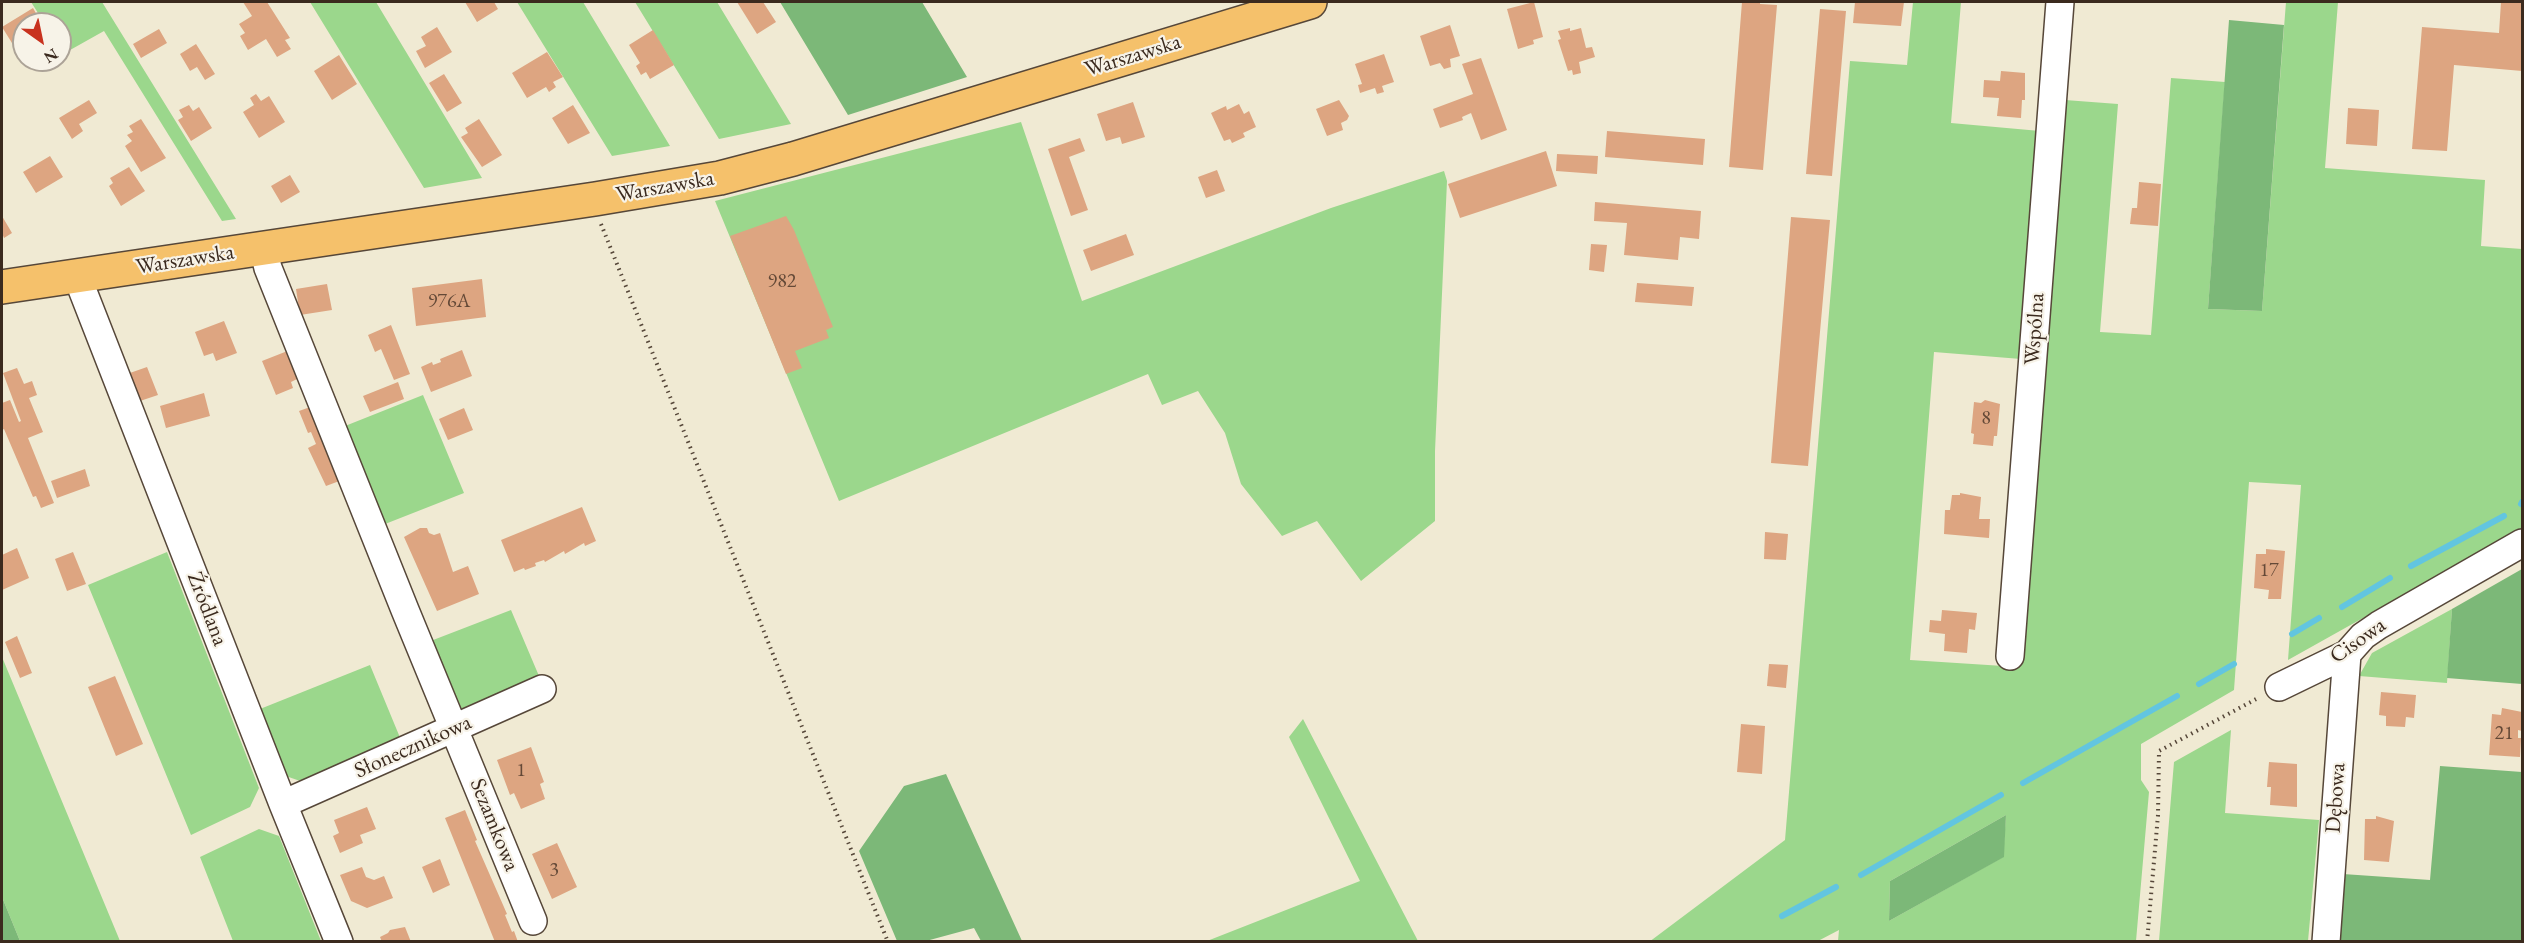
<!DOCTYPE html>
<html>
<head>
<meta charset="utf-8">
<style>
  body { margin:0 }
  #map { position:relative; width:2524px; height:943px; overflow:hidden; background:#f0ead3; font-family:"EB Garamond",serif }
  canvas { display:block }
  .frame { position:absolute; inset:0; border:3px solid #3b2a1e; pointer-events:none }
  .north { position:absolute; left:12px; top:12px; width:60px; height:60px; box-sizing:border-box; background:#f7f3e8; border:2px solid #aca397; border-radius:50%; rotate:147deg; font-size:16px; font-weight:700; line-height:24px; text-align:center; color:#3b2a1e }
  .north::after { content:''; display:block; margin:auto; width:21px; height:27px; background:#c8321e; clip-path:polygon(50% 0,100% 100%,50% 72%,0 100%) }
</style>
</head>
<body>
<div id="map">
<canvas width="2524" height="943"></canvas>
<div class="frame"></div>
<div class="north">N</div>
</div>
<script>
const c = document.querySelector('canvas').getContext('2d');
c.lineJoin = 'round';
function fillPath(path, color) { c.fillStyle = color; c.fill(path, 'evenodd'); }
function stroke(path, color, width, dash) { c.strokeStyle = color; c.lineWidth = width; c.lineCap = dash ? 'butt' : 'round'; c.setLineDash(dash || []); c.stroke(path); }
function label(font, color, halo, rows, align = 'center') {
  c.font = font + ' "EB Garamond",serif'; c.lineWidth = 4.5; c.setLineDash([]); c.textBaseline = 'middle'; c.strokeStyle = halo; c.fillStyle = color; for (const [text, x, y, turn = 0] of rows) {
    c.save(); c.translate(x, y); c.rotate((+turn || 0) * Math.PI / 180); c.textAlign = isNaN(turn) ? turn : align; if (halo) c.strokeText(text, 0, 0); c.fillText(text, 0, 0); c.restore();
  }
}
fillPath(new Path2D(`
  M31,2H102L236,219L222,221L104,31L63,54L60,48V24H45Z
  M310,2H376L482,178L424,188Z
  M517,2H583L670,146L612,156Z
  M635,2H717L791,124L719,139Z
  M1913,2H1961L1951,123L2040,131L2021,359L1934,352L1910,660L2019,667L2065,100L2118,104L2100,332L2151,335L2171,78L2225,82L2208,309L2262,311L2286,2H2338L2325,168L2485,180L2481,246L2522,249V529L2288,660L2301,485L2249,482L2234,690L2141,744V780L2149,792L2136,941H1838L1839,930L1818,941L1649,942L1785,840L1850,61L1907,65ZM2006,815L2003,857L1889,921L1890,881Z
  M1021,122L1082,301L1331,208L1444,171L1447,181L1435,451V521L1361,581L1317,521L1282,536L1241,484L1225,433L1198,391L1162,405L1148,374L839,501L715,201Z
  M423,395L464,493L380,526L340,428Z
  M167,552L259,788L250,807L191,835L88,585Z
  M2452,609L2447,683L2359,676L2372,653Z
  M511,610L539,676L458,712L428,642Z
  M2,657L120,941H20L2,897Z
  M370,665L401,740L303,782L280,774L255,711Z
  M1303,719L1418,941H1207L1360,881L1289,737Z
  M2231,730L2225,813L2319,820L2308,941H2159L2174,762Z
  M259,829L279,836L321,941H233L200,857Z`), '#9bd78c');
fillPath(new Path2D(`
  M780,2H922L967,77L848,115Z
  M2229,20L2284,25L2262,311L2208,309Z
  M2522,569V684L2447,678L2452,609Z
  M2440,766L2522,772V941L2338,942L2343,874L2430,880Z
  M946,774L1022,941H981L974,928L926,941H897L859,851L904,786Z
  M2006,815L2004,857L1889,921L1890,881Z
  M2,897L20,941H2Z`), '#7cb878');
stroke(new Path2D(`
  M2521,504L2522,502
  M2411,566L2504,516
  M2342,607L2390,578
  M2292,634L2319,618
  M2199,684L2234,664
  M2023,783L2177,696
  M1861,875L2001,795
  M1782,916L1836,887`), '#62c5e0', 6);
fillPath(new Path2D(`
  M243,2H267L290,38L285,40L291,49L277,57L266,39L248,50L240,36L245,33L239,24L252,16Z
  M465,2H494L498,9L477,22Z
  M737,2H763L776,22L757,34Z
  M1534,2L1543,37L1533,40L1534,44L1518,49L1507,9Z
  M1742,2H1760V4L1777,5L1763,170L1729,167Z
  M1855,2H1904L1901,26L1853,23Z
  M2501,2H2522V71L2454,65L2447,151L2412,149L2422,27L2499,33Z
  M33,8L42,24H24V36L12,43L2,27Z
  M1820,9L1846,11L1832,176L1806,174Z
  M1450,25L1460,56L1450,59L1451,67L1444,69L1440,63L1430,66L1420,36Z
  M437,27L452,52L425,68L416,51L426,46L421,37Z
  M1570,28V31L1581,28L1586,48L1592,47L1595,57L1579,62L1581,73L1573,75L1572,70L1568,71L1558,40L1561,39L1558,31Z
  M159,29L167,43L141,58L133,44Z
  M653,30L674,65L650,79L646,72L641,75L636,66L640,63L629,45Z
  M196,44L215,74L205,80L197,67L190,71L180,54Z
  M547,52L563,77L553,82L556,87L549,92L546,87L527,98L512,73Z
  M1384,54L1394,82L1382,86L1384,92L1377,94L1375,88L1360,93L1358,85L1362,84L1355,64Z
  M339,55L357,84L332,100L314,71Z
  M1481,58L1507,130L1481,140L1471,113L1462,117L1463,120L1440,128L1433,109L1473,94L1462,64Z
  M2001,71L2025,73V100H2022L2021,118L1997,116L1999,98L1983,97L1984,80L2000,81Z
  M444,74L462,103L447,112L429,83Z
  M256,94L261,101L269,96L285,122L259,138L243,112L254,105L250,98Z
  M89,100L97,113L79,124L83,131L72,139L59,118Z
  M1339,100L1349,116L1347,120L1341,123L1343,130L1327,136L1316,109Z
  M1133,102L1145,137L1122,144L1120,137L1106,141L1097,114Z
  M1239,104L1244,114L1249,111L1256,127L1243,133L1245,137L1232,143L1230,139L1224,141L1211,113L1226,106L1227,110Z
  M189,105L193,111L199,107L212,128L191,141L178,120L183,117L179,110Z
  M573,105L590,133L568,144L552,118Z
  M2348,108L2379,110L2377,146L2346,144Z
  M141,119L166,158L141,172L125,146L132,141L127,135L133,132L129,126Z
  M479,119L502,155L482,167L461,137L468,133L465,128Z
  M1607,131L1705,139L1703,165L1605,157Z
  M1080,138L1085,151L1069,157L1088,210L1071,216L1048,149Z
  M1546,151L1557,186L1460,218L1448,184Z
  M1557,154L1598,156L1597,174L1556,171Z
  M50,156L63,177L36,193L23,172Z
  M129,167L145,191L121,206L109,186L113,183L110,178Z
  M1217,170L1225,191L1206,198L1198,177Z
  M290,175L300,192L281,203L271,186Z
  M2139,182L2161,184L2158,226L2130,224L2132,208H2137Z
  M1595,202L1701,211L1699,239L1680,237L1678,260L1624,255L1627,223L1594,221Z
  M2,216L12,233L4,238L2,233Z
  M786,216L794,230L833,327L826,330L829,338L795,351L802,368L786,374L730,236Z
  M1791,217L1830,220L1808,466L1771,463Z
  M1126,234L1134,255L1091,271L1083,250Z
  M1591,244L1607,245L1604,272L1589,270Z
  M482,279L486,317L416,326L412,288Z
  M1637,283L1694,287L1692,306L1635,302Z
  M327,284L332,310L300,315L296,289Z
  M224,321L237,353L216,361L213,353L204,356L195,332Z
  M391,325L410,374L394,380L381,349L375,352L368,335Z
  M290,350L301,377L291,382L293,388L276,395L262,361Z
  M462,350L472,376L431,392L421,367L432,362L433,365L441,362L440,359Z
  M147,367L158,395L137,402L127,374Z
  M17,368L24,384L32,381L37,395L29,398L43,432L28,438L54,503L41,508L36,496L33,497L4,429L2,430V403L10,400L19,422L21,421L3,373Z
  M398,382L404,399L370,412L363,396Z
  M204,393L210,416L166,428L160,406Z
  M1985,400L2000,404L1997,436H1994L1993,446L1973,444L1974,434L1971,433L1974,402L1981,403Z
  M313,406L342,480L326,486L308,448L316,444L311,432L308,433L299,411Z
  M464,408L473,430L448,440L439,419Z
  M85,469L90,486L57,498L51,481Z
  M1960,493L1981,497L1979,519H1990L1989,538L1944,534L1945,510H1950L1952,495H1960Z
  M582,507L596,541L585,546L584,543L565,554L564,551L545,562L544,560L535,563L536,566L525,570L524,568L514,572L501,540Z
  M420,528H427L429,533L434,535L440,533L453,572L468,566L479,594L437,611L404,537Z
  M1765,532L1788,534L1786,560L1764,559Z
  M17,548L29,578L2,590V555Z
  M2266,549L2285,551L2281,599H2268L2269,590L2254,588L2256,554H2266Z
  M73,552L86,584L67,591L55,559Z
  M1942,610L1977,613L1975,630L1969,629L1967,653L1944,651L1945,634L1929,632L1930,620L1941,621Z
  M17,636L32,673L20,678L5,642Z
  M1769,664L1788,665L1786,688L1767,686Z
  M115,676L143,744L116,756L88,687Z
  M2381,692L2416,695L2414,718L2406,717L2405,727L2386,726V716L2379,715Z
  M2502,708L2522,712V731L2518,730V738H2521L2520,757L2489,755L2492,714L2501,715Z
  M1741,724L1765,726L1762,774L1737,772Z
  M531,747L544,782L540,784L545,799L521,809L514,793L510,795L497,760Z
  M2269,762L2297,764V807L2270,805L2271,787H2267Z
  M367,807L376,829L360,835L363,843L340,853L333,836L339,833L334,820Z
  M465,810L477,840L475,841L507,914L505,915L512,932L514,931L518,942H495L445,818Z
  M2376,816L2394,821L2389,862L2364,860L2365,819H2376Z
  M557,843L577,887L552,899L532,854Z
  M440,859L450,885L433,893L422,867Z
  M362,867L366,877L374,880L384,876L393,898L367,908L351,901L340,875Z
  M405,927L411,942H382L380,937L388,933L390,930Z`), '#dda581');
const minor = new Path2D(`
  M263,248L268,268L405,610L533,921
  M82,276V289L283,804L339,942
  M2010,656L2060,2
  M2279,687L2347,654L2363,636L2379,625L2522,543
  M283,804L542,689
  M2326,942L2347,654`);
const major = new Path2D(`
  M2,287L595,199L720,178L793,159L1310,2`);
stroke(minor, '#564739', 30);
stroke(major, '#564739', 36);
stroke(new Path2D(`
  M601,224L888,942
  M2147,942L2158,815L2159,751L2260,697`), '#564739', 4, [1.5, 4.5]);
stroke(minor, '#fff', 27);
stroke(major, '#f5c16b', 33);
label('20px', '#644937', null, [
  ["982",782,282],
  ["976A",449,302],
  ["8",1986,419],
  ["17",2269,571],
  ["21",2504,734],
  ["1",521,771],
  ["3",554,871]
]);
label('22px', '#3b2a1e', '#f7f3e8', [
  ["Warszawska",1133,56,-17],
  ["Warszawska",665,187,-10],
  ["Warszawska",185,260,-9],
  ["Wspólna",2035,329,-86],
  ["Źródlana",207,609,69],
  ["Cisowa",2358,641,-35],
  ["Słonecznikowa",413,747,-24],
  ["Dębowa",2336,798,-86],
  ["Sezamkowa",494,825,68]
]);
</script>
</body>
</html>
